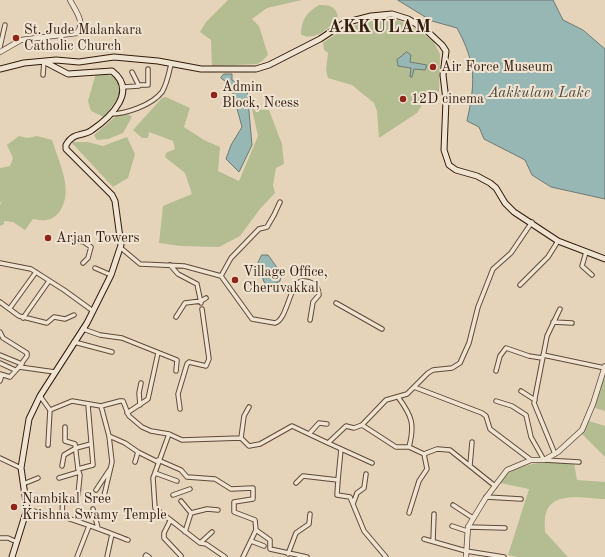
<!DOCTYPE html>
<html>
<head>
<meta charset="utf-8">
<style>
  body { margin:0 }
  canvas { display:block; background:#e6d4ba }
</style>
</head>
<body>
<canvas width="605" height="557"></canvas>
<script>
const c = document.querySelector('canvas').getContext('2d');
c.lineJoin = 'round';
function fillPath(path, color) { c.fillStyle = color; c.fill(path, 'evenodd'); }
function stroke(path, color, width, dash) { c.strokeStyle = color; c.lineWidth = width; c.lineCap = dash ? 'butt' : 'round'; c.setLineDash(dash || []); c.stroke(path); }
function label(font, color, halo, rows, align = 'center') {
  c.font = font + ' "Old Standard TT",serif'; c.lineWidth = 4; c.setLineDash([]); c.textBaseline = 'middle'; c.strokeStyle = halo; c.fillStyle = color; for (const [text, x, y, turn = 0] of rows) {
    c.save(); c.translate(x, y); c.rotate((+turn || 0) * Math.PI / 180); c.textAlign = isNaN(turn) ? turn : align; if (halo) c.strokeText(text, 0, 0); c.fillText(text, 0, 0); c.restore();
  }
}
fillPath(new Path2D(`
  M228,0H302L267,8L252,19L259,26L268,55L262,61L257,64L212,66L211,40L200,32L206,22Z
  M319,5C328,5 335,5 338,16C333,26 313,43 301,34C301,20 307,12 319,5Z
  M392,17L418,30L433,41L440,54L439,91L427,97L417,113L379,138L377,111L374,103L352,85L328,78L326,70L328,53L324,50L323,43C343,27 367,20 392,17Z
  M96,73L113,76L119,82L120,95L104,117L91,111L88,101Z
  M166,97L190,108L184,127L204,140L220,147L218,171L239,181L258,136L252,109L269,110L282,144L284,164L276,168L273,185L275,193L260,209L240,236L219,247L180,246L159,243L163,206L192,194L185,173L165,157L166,153L175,149L173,141L149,132L148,138H142L133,130L162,98Z
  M123,110L132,117L123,133L108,139L97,140L94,135Z
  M19,136L27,138L37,136L52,140C59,163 74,190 60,211C52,222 44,221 33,219L25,230L13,222L4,221V224L0,226V205L2,201L0,203V168L10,166L13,158L7,145Z
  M127,137L135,154L128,178L113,187L71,142H88L103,146Z
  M605,373V411L595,408Z
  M589,421L605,426V457L582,434Z
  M546,461L574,463L577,480L605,482V499C587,499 553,490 546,513C544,518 545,526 545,532L568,557H518L508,555L529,489L500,483C509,467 529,465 546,461Z`), '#b3bd91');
const water = new Path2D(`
  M398,0H553L563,20L583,30L605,49V199L551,187L532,175L525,160L484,139L479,127L467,121C475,83 477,65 457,28L432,21Z
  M407,52L411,55L410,62L427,65L425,70L414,69L412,77H410L411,68L398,66L397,60Z
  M224,74H232V80L247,89L252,145L239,172L226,159L231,145L242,127L231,86L221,78Z
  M262,255H268L281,273L280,281L269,287L264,282L258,263Z`);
fillPath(water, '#97b7b5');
stroke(water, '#6f7972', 1);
const minor = new Path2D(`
  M0,47L5,25
  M43,75L44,61
  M138,85H148V69
  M123,87L139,86L132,72
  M110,114C126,114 152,105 162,92C167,84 169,73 171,64
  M75,240L84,242L91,247L88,258L83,263
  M121,248L140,264L184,266L221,276L231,258L259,229L267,227L274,215L280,202
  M586,252L582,266L592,275
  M0,263L31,269L64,290L93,311
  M170,265L178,274L197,284L201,303
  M95,268L111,275
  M221,276L252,319L275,323C286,320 289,292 297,283C306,278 319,283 319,295L313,302L310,320
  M520,285L548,257L558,241
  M0,302L19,316L47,323L54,317L65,319L74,315
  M336,303L382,329
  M10,308L36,272
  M176,317L185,303L201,301L206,298
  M23,318L49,281
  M553,322L572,323
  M83,329L100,335L122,338L177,360L176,371
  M0,332L3,338L27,353V356L19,367L55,372
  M74,342L112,352
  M0,355L22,364
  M543,355L605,368
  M0,363L15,370
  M496,371L500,356L506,348L529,356L542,358
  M0,374L10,377L19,367
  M0,381L2,375
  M414,387L482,413L486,416L490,429L531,460
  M521,391L535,400
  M40,396L50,410L72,401L101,406L120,401H123L129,416L142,427L151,431L169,434L182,440L241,438L249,446L260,444L292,426L328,443L346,426L354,428L362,425L386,400L407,394L428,373L433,370L452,368L460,363L469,343L478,307L493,269L511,253L532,222
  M398,397C412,416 415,424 409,447L424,454L437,449L450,450L495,486
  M496,401L512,406L526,415L531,437L544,460L579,462
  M140,405L139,393L141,383
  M101,406L109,436L125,443L138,452L135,462
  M180,409L178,394L187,364L189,362L206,366L209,359L202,309
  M127,413L148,399L158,353
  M362,425L396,447H409
  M65,427V441L75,444L78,469
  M169,434L153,478L155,508L200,543L206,544L225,557
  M309,434L319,423L327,424
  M241,438L244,416L249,407
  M328,443L372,463
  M48,445L50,410
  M138,452L158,462
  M555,454L534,403L547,336L560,309
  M0,458L21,468
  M158,460L181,470L187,477L215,479L231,489L253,488V499L234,502V512L255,520L256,530
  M470,465L472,442
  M62,466L64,455L76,448L91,444
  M155,473L177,481
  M59,478L79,472
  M338,480L341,449
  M296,483L303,476L338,480L337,495L350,497L364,531L386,557
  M23,484L38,478
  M96,490L110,469
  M78,495L80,475L78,469L93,465L88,405
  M173,495L190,489
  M104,496L112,462L109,436
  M486,497L521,499
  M25,499L49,500
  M181,501L191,513L185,532
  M353,504L357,493L364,488L366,474
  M453,505L473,518
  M27,509C39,513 51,514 63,517C85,523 107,532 128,540
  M93,509L98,528
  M191,513L207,509L218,510
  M409,513L419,481L427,469L424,454
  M62,517L63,493
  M170,521L164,533V538L181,556
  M452,526L467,531
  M468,527L505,528
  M0,538H8L17,542
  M424,539L466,551L504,557
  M251,541L264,546
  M433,541L434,514
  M200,543L212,532
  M288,554L296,533L309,524L310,514
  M77,557L89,526
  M107,557L112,534
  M145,557L146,555L149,557
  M243,557L256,530L270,540V549L307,557`);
const tertiary = new Path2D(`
  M0,52L21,40L77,33C86,23 75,10 70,0
  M466,557L468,527L485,499L507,470L531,460H544L558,452L582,430L593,404L605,366`);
const secondary = new Path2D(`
  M0,69L24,63L56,60L79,62L114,57L158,61L201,69H256L269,65L320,39L344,23L371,16L392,14L408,19L426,30L442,45L446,51L443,75L446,100L444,150L449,165L456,170L477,176L490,183L496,188L505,203L514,212L558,241L605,259
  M12,557L27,509L21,468L29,419L40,396L87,323L111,275L121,245L115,201L112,195L66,149V145C74,131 83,137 92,130C111,117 138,91 112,71L68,74L45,62`);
stroke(minor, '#604938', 5.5);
stroke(tertiary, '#604938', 6);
stroke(secondary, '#331b0d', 7);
stroke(minor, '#efe3d2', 3.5);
stroke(tertiary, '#efe3d2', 4.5);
stroke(secondary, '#efe3d2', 5);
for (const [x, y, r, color] of [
  [16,38,4,"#8f2418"],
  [433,67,4,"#8f2418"],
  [214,95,4,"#8f2418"],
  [403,99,4,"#8f2418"],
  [48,238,4,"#8f2418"],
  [235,280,4,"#8f2418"],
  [14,507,4,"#8f2418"]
]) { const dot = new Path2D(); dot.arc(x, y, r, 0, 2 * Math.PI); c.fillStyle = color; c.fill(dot); stroke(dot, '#efe3d2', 1.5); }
label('14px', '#331b0d', '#efe3d2', [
  ["St. Jude Malankara",24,30],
  ["Catholic Church",24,46],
  ["Air Force Museum",441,67],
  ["Admin",222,87],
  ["Block, Ncess",222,103],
  ["12D cinema",411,99],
  ["Arjan Towers",56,238],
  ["Village Office,",243,272],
  ["Cheruvakkal",243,288],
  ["Nambikal Sree",22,499],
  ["Krishna Swamy Temple",22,515]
], 'left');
label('italic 15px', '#514a3f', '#efe3d2', [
  ["Aakkulam Lake",539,93]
]);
c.letterSpacing = '1px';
label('bold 18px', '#331b0d', '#efe3d2', [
  ["AKKULAM",380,27]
]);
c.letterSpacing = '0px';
</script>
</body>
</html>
